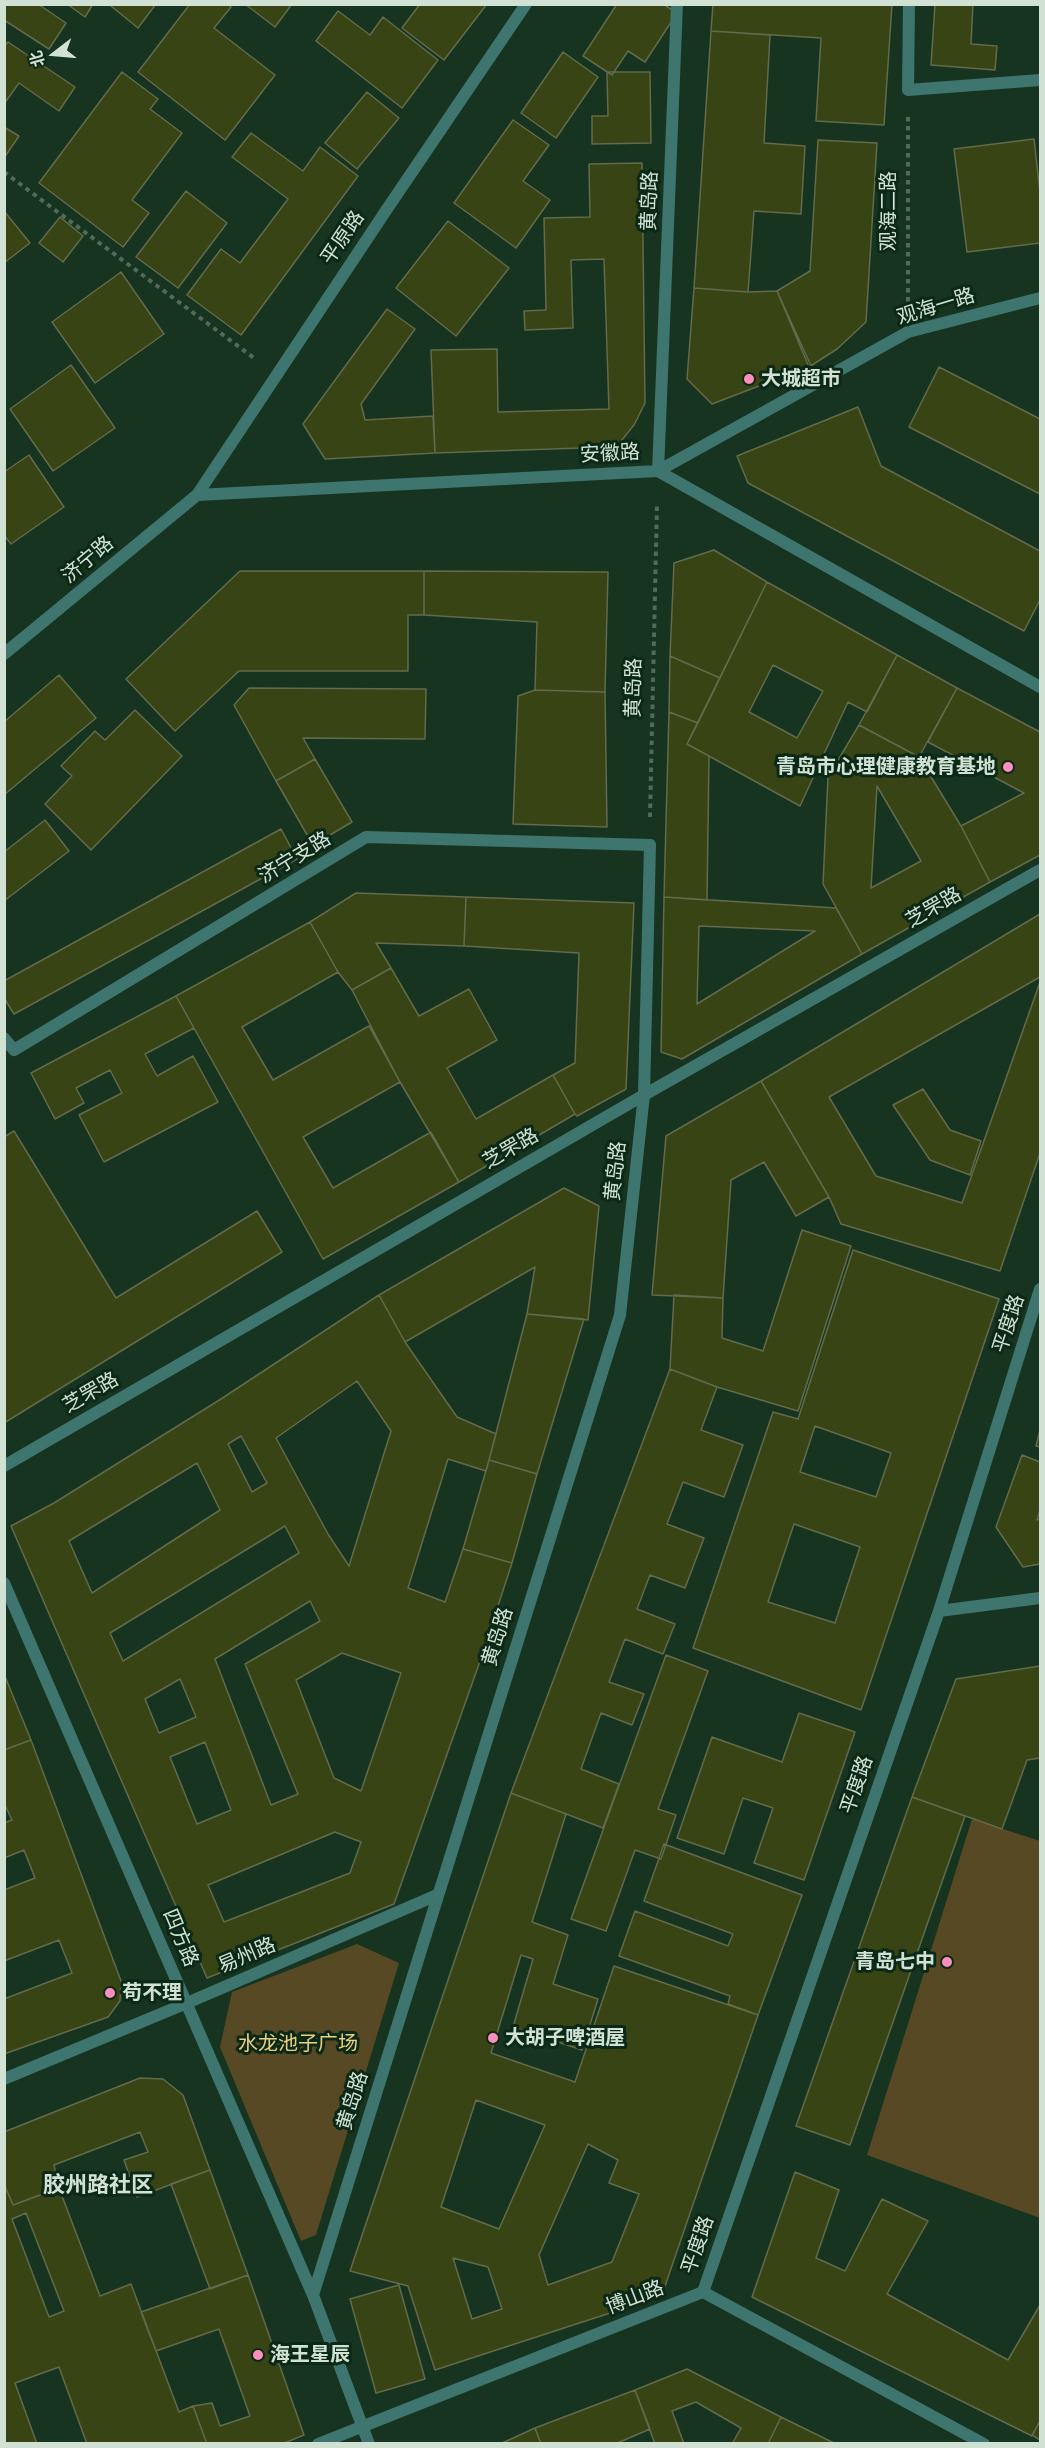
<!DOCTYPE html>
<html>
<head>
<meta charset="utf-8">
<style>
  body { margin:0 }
  #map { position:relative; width:1045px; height:2448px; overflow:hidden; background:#173421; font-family:"Open Sans","Noto Sans SC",sans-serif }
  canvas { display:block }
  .frame { position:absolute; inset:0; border:6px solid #d1e2d5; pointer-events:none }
  .north { position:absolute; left:24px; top:24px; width:60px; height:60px; -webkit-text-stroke:4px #0c2917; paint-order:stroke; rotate:254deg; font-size:16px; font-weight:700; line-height:24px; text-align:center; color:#d1e2d5 }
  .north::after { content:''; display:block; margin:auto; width:21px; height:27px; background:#d1e2d5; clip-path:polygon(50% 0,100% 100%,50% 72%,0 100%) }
</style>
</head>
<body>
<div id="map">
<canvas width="1045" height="2448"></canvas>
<div class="frame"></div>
<div class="north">北</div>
</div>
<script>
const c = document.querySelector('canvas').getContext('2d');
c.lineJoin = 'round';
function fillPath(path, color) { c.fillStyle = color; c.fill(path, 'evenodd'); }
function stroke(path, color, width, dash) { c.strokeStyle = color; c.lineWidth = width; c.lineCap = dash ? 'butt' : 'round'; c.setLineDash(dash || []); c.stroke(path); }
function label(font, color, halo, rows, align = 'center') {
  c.font = font + ' "Open Sans","Noto Sans SC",sans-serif'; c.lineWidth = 6; c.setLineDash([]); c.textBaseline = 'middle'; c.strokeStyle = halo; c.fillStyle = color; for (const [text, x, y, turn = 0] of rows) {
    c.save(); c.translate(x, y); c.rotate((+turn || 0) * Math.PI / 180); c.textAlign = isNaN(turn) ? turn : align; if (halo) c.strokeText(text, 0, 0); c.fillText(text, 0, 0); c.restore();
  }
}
fillPath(new Path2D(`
  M972,1819L1040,1841V2218L867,2155Z
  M357,1944L399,1963L316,2235L301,2241L220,2047L232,1992Z`), '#564924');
const building = new Path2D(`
  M4,4H38L66,23L49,49L4,20Z
  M67,4H93L85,17Z
  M112,4H156L138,28L111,6Z
  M190,4H227L231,7L214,28L275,75L225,140L138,72Z
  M245,4H292L275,27Z
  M420,4H487L444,60L402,28Z
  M617,4H663L677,13L645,62L628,51L612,75L583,56Z
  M713,4H892L884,125L816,121L821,38L711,31Z
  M935,4H973L971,44L997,46L995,70L931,65Z
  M338,11L370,35L383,17L438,60L402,108L316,41Z
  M711,31L770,35L764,143L805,146L801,214L754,211L748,292L694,288Z
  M8,42L75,87L59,111L19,83L4,104V47Z
  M563,52L598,77L556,138L521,113Z
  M122,72L158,99L150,109L182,133L132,200L149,213L123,247L39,183Z
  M607,72H650L651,143L592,144V116H608Z
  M367,92L399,118L357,169L325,143Z
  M513,120L549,145L523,181L550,200L516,248L454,203Z
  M4,127L19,136L4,158Z
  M251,133L303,171L320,147L358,176L241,335L187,295L221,249L240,263L288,199L232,157Z
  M1034,139L1040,192V243L967,252L954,149Z
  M818,140L877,143L866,322L837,349L809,367L777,291L810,271Z
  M642,163L645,403L634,425L621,441L609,447L435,453L431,350L497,349L498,412L609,409L604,259L571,260L573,328L525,330L524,311L546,310L544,218L590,217L589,164Z
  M186,191L227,223L178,288L136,257Z
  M4,211L30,243L4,263Z
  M60,217L83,236L63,262L39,243Z
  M448,221L509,268L456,336L396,288Z
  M121,272L164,334L95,383L52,322Z
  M694,288L748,292L777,291L811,366L712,404L687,379Z
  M387,309L415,329L361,404L365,420L433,416L435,453L325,459L303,424Z
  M71,365L115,428L53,471L10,409Z
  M939,367L1040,419V494L909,427Z
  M858,407L881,466L1040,551V600L1024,631L748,483L737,456Z
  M29,455L64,507L11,544L4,535V472Z
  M714,550L767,582L720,678L670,656L674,563Z
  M240,571H424V615H408V671H239L175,731L126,679Z
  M424,571L608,572L605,692L535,690L537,622L424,615Z
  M767,582L897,655L867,712L848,702L800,806L687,744ZM773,665L823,691L797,738L749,712Z
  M897,655L957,688L919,757L859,725Z
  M670,656L720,678L698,723L669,712Z
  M59,675L96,718L4,795V722Z
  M249,688L426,689L425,739L303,738L315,759L276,781L234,705Z
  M957,688L1040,732V855L990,882L961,826L1024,793L928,742Z
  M535,690L605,692L607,827L513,824L518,696Z
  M135,710L182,756L91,850L45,804L72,776L61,766L95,731L105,740Z
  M669,712L698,723L687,744L709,756L707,900L664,897Z
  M859,725L919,757L961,826L990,882L862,954L823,884L828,777ZM877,786L921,861L871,888Z
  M315,759L352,822L313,845L276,781Z
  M45,820L69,851L4,901V852Z
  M281,829L297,859L14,1014L4,998V981Z
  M356,893L466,897L464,946L376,943L391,968L352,990L338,972L310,922Z
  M466,897L634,903L626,1089L577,1116L575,1114L553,1075L575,1063L579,953L464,946Z
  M664,897L836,908L862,954L682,1059L661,1052ZM699,926L815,931L697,1004Z
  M1040,914V977L829,1097L876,1176L962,1203L1040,982V1153L1000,1271L841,1224L829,1197L761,1081Z
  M310,922L338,972L242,1027L273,1080L369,1026L400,1082L303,1137L333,1188L431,1132L459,1182L323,1259L176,996Z
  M391,968L419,1016L469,989L497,1040L447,1068L476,1119L553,1075L575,1114L459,1182L400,1082L352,990Z
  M176,996L194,1028L145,1054L157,1076L193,1056L218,1102L104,1162L79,1115L122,1093L110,1070L76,1088L84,1103L55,1119L31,1073Z
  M761,1081L829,1197L796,1216L764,1162L731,1180L723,1298L652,1295L666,1136Z
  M923,1089L950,1130L981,1141L970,1175L930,1160L893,1105Z
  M14,1131L116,1298L257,1211L282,1252L4,1423V1137Z
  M564,1188L599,1206L588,1320L527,1314L535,1267L405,1342L379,1295Z
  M802,1230L851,1246L798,1411L717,1387L670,1369L674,1295L723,1298L722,1338L763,1351Z
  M853,1250L999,1299L861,1710L693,1648L773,1412L798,1419ZM815,1426L891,1453L876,1497L800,1472ZM794,1524L860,1547L835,1623L768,1602Z
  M379,1295L405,1342L457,1417L496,1434L486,1471L448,1459L408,1588L445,1602L463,1549L512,1563L479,1664L394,1904L207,1978L11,1526L54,1503L221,1399ZM357,1381L391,1431L349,1566L328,1534L276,1438ZM241,1436L267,1483L252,1492L228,1444ZM197,1463L220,1510L92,1593L69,1541ZM285,1526L299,1553L123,1661L110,1633ZM310,1601L320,1621L245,1664L298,1794L271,1805L215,1659ZM342,1653L401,1673L361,1791L334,1778L296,1680ZM180,1679L196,1717L159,1733L145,1699ZM205,1742L231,1810L197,1824L170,1757ZM335,1832L361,1842L350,1873L224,1922L208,1885Z
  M527,1314L584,1319L537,1474L489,1460Z
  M670,1369L717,1387L701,1430L743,1445L724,1497L683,1482L667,1524L704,1538L685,1588L650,1575L637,1609L675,1624L663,1654L625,1639L609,1682L644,1694L632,1725L601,1713L581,1769L619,1784L603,1828L511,1793Z
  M1040,1430V1447L1036,1446Z
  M1022,1455L1040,1462V1510L1037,1520L1040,1519V1564L1023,1567L996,1527Z
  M489,1460L537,1474L512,1563L463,1549Z
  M666,1655L708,1671L658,1809L676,1815L661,1859L635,1850L606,1931L571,1919Z
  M1040,1666V1758L1027,1760L1002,1829L912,1797L956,1679Z
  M4,1674L31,1740L4,1750Z
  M799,1713L855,1732L804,1880L754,1863L773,1808L743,1798L724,1854L677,1838L712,1737L782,1762Z
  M31,1740L121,1981L120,2001L108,2017L4,2054V1999L72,1973L59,1940L4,1961V1890L35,1878L24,1850L4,1858V1823L12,1820L4,1803V1750Z
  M511,1793L566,1814L532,1922L568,1935L553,1984L598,1999L582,2050L513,2027L533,1959L521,1955L491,2053L575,2082L614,1966L758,2015L664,2289L650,2300L435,2370L408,2286L350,2271ZM476,2100L545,2125L499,2229L441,2207ZM588,2144L618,2160L609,2183L639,2194L612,2262L548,2285L539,2255ZM453,2258L488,2267L502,2309L472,2319Z
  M912,1797L965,1816L850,2145L796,2126Z
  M664,1844L802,1895L758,2015L728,2004L730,1996L619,1956L635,1911L728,1946L733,1934L644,1901Z
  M140,2078L163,2079L183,2095L210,2170L137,2197L124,2160L148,2152L140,2132L54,2165L59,2188L13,2205L4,2184V2132Z
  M210,2170L248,2275L210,2289L171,2184Z
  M795,2172L839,2190L816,2258L845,2271L882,2199L928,2221L887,2294L1008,2360L1040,2305V2421L1032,2436L752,2297Z
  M4,2184L13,2205L59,2188L100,2296L131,2284L179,2412L193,2406L207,2444H87L59,2367L15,2383L37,2444H4ZM26,2213L64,2311L49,2317L12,2219Z
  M248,2275L304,2435L282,2444H207L193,2406L212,2403L220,2426L250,2416L219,2329L156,2351L141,2312Z
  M399,2285L425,2379L376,2393L350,2299Z
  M687,2369L781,2417L768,2444H732L741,2428L696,2402L672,2411L684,2444H655L635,2390Z
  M635,2390L650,2429L615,2444H541L535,2428Z
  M781,2417L836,2444H768Z
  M1040,2421V2440L1032,2435Z
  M535,2428L541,2444H500Z`);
fillPath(building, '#384414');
stroke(building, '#626b4b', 1.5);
stroke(new Path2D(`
  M908,117V305
  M4,172L254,358
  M650,817L657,503`), '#516a59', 4, [4.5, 4.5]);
stroke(new Path2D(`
  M4,1038L14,1050L366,837L650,845
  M4,1583L313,2295L369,2444
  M4,2079L187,2003L437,1895
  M313,2295L620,1315L644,1095
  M318,2444L703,2292`), '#3e756e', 12);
stroke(new Path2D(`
  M909,4L908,90L1040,80
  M658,471L677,4
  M658,471L908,332L1040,298
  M197,495L658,471L1040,687
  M4,654L197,495L387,209L526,4
  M644,1095L650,845
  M4,1466L644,1095L1040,870
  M939,1611L1040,1598
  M984,2444L703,2292L939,1611L1040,1289`), '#3e756e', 12);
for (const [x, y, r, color] of [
  [749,379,6,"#fe8ebc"],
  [1008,767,6,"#fe8ebc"],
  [947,1962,6,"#fe8ebc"],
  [110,1993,6,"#fe8ebc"],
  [493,2038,6,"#fe8ebc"],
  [258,2355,6,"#fe8ebc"]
]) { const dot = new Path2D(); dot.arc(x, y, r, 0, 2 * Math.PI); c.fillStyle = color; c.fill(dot); stroke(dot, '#0c2917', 2); }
label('20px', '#d1e2d5', '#0c2917', [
  ["黄岛路",650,201,-88],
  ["观海二路",889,211,-90],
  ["平原路",343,238,-56],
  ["观海一路",936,307,-17],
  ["安徽路",610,454,-3],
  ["济宁路",88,560,-40],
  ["黄岛路",634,688,-89],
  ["济宁支路",295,858,-31],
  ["芝罘路",934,908,-30],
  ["芝罘路",511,1149,-30],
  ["黄岛路",616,1171,-84],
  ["平度路",1009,1324,-72],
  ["芝罘路",91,1393,-30],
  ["黄岛路",498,1637,-73],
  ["平度路",857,1785,-71],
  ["四方路",180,1938,67],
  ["易州路",247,1956,-23],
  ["黄岛路",353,2101,-73],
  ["平度路",698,2245,-71],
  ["博山路",635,2298,-21]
]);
label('bold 20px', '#d1e2d5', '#0c2917', [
  ["大城超市",761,379],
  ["青岛市心理健康教育基地",996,767,"right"],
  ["青岛七中",935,1962,"right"],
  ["苟不理",122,1993],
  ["大胡子啤酒屋",505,2038],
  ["海王星辰",270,2355]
], 'left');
label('20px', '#ebcf81', '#0c2917', [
  ["水龙池子广场",298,2044]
]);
label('bold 22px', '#d1e2d5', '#0c2917', [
  ["胶州路社区",98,2186]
]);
</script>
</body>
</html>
